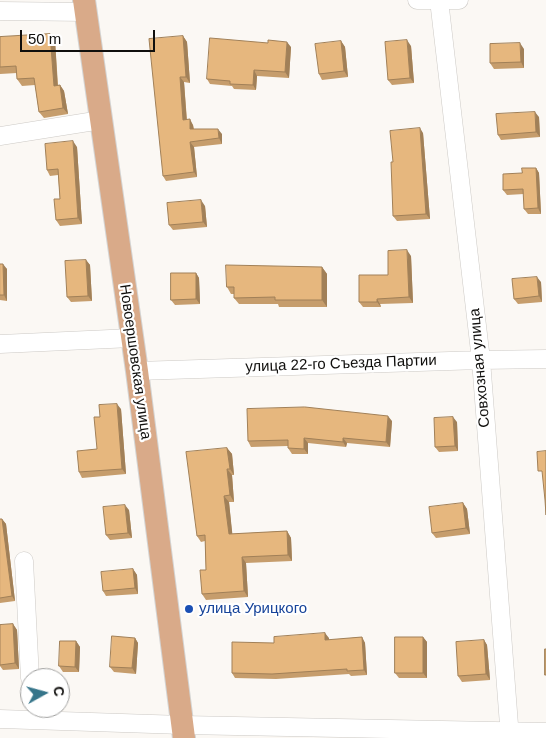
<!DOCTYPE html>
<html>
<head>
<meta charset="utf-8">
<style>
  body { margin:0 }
  #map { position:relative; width:546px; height:738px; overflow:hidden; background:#fbf8f4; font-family:Helvetica,sans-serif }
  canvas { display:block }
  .north { position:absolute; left:20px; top:668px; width:50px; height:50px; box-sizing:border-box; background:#fff; border:1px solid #9f9f9e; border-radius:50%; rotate:83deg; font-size:14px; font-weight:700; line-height:20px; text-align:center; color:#100f0d }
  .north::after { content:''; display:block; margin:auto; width:18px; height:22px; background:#36758a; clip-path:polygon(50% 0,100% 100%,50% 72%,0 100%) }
  .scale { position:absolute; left:20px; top:30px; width:135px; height:22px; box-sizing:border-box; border:2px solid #100f0d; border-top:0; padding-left:6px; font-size:15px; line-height:18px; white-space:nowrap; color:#100f0d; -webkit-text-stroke:4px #fff; paint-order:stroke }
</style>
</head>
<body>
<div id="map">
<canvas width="546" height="738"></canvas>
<div class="north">С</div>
<div class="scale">50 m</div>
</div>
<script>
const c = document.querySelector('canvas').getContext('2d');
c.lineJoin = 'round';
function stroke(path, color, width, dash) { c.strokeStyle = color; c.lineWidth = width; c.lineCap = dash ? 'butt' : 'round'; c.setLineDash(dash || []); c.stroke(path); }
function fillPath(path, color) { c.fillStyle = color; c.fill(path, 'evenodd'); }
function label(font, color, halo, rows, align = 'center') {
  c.font = font + ' Helvetica,sans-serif'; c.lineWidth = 4.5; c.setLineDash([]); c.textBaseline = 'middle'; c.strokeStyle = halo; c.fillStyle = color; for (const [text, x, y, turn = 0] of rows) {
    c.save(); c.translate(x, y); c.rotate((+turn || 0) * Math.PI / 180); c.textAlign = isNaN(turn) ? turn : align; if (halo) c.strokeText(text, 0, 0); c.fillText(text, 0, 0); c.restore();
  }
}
const minor = new Path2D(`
  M417,0H459
  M439,0L481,360L510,738
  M0,11L86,12
  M0,136L101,120
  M0,344L132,338
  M137,371L481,360L546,359
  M24,561L30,678
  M0,719L183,725L546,732`);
const major = new Path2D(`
  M84,0L137,371L184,738`);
stroke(minor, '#ccc9c5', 19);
stroke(major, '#d4d4d3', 24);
stroke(minor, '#fff', 18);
stroke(major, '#d9aa89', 22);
fillPath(new Path2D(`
  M50,34L55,40L58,85H60L64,91L68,114L44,118L39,112L35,85L22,86L17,79V73L0,74V37Z
  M183,36L187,42L190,83L184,82L187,120L193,125L194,129L222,134V144L194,147L197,177L166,181L163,176Z
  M341,41L345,47L348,77L322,80L319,74Z
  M411,46L414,83L392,85L388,80Z
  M291,47L289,78L257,76L256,90L234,89L232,86L210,84L207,79Z
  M524,49V68L494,69L490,63Z
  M539,117L540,137L501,140L498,135Z
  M423,133L430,219L397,221L393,216V162Z
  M77,147L82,224L60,226L56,220L60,199L58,175L50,176L47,170Z
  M536,168L539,173L541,214H528L524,209V194L507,195L503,190L522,173Z
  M205,206L207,227L173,230L169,225Z
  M411,256L413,303L380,304L381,307H363L359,302L388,275Z
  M86,260L90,265L92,301L71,302L67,297Z
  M0,264L7,269V301L0,300Z
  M322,267L327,274V307H279L278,304H239L234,298V294H231L227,287Z
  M196,273L199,278L200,304L175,305L171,300Z
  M541,282L542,302L518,304L514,299Z
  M121,409L126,474L82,478L79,472L97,449L100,417Z
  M392,421L390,447L347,443L346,447L308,443V454H292L288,448V446L251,447L248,441Z
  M457,422L458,451L439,452L435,447Z
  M227,448L232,454L234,475H232L234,502H229L232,534L287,531L291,538L292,561L246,563L248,597L206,600L202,594L206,570L205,541L201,542L197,536Z
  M463,503L467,509L470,534L436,538L432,533Z
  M129,510L132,538L110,540L106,535Z
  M0,519H2L6,524L15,601L0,603Z
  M133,569L137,575L138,594L106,596L103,591Z
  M13,624L17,630L19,669L3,670L0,666V625Z
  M362,637L365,643L367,675L351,676L349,674L276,679L235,678L232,673L274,643L329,638V640Z
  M423,637L427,642V678H399L395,673Z
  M135,638L138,643L136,674L114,672L110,667Z
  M484,640L487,645L490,680L462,682L458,676Z
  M76,641L80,647L79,672H63L59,666Z`), '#c69d6c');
fillPath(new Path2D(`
  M50,34L55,40L58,92L54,86Z
  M183,36L187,42L190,83L186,77Z
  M407,40L411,46L414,83L410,78Z
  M341,41L345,47L348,77L344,71Z
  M287,42L291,47L289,78L285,72Z
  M520,43L524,49V68L521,62Z
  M254,70L257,76L256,90L253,85Z
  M180,77L184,82L187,125L183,120Z
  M60,85L64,91L68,114L63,108Z
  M535,112L539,117L540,137L536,132Z
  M190,119L193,125L194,134L190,129Z
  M420,128L423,133L430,219L426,214Z
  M218,129L222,134V144L219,138Z
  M73,141L77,147L82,224L78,218Z
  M190,142L194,147L197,177L194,172Z
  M536,168L539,173L541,214L538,208Z
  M201,200L205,206L207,227L203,222Z
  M407,250L411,256L413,303L409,297Z
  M86,260L90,265L92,301L88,296Z
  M3,264L7,269V301L4,295Z
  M322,267L327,274V307L322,300Z
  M196,273L199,278L200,304L196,299Z
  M537,277L541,282L542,302L539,296Z
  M377,299L380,304L381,307L377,302Z
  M117,404L121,409L126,474L122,469Z
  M388,416L392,421L390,447L386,442Z
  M453,417L457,422L458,451L455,446Z
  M304,438L308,443V454L304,449Z
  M343,438L347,443L346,447L343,442Z
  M227,448L232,454L234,475L230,469Z
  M227,469L232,475L234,502L230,495Z
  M224,496L229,502L233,540L229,534Z
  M463,503L467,509L470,534L466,528Z
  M125,505L129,510L132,538L128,533Z
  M2,519L6,524L15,601L12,596Z
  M287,531L291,538L292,561L288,555Z
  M242,557L246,563L248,597L244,591Z
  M133,569L137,575L138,594L135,588Z
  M13,624L17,630L19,669L15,663Z
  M325,633L329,638V645L325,640Z
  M362,637L365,643L367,675L364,670Z
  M423,637L427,642V678L423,673Z
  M135,638L138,643L136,674L132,668Z
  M484,640L487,645L490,680L486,674Z
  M76,641L80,647L79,672L75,667Z`), '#a18058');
const building = new Path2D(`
  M50,34L54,86L60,85L63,108L39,112L34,78L17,79L16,66L0,67V37Z
  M183,36L186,77H180L183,120L190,119V129H218L219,138L190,142L194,172L163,176L149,39Z
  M210,38L268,43V40L287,42L285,72L254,70L253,85L230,84V81L207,79Z
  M407,40L410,78L388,80L385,42Z
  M341,41L344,71L319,74L315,44Z
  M520,43L521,62L490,63V44Z
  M535,112L536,132L498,135L496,114Z
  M420,128L426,214L393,216L391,162H393L390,131Z
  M73,141L78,218L56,220L54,199H60L58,169L47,170L45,144Z
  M522,168H536L538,208L524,209L523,189L503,190V174L522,173Z
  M201,200L203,222L169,225L167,203Z
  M407,250L409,297L377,299V302H359V275H388V251Z
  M86,260L88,296L67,297L65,261Z
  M0,264H3L4,295H0Z
  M226,265L322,267V300H275V297L234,298V287H227Z
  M171,273H196V299L171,300Z
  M537,277L539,296L514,299L512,279Z
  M117,404L122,469L79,472L77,451L97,449L94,417H100L99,405Z
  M305,407L388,416L386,442L343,438V442L304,438V449L288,448V440L248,441L247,409Z
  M453,417L455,446L435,447L434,418Z
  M227,448L230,469H227L230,495L224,496L229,534L287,531L288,555L242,557L244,591L202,594L200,570H206L205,535L197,536L186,452Z
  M546,451V515L545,500L542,471H538L537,452Z
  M463,503L466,528L432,533L429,507Z
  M125,505L128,533L106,535L103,507Z
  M0,519H2L12,596L0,598Z
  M133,569L135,588L103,591L101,572Z
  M13,624L15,663L0,665V625Z
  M325,633V640L362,637L364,670L347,671V669L272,674L232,673V642L274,643V637Z
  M112,636L135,638L132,668L110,667Z
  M395,637H423V673H395Z
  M484,640L486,674L458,676L456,642Z
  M60,641H76L75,667L59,666Z
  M545,649H546V675H545Z`);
fillPath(building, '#e6b77e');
stroke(building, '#a18058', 1);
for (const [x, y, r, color] of [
  [189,609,5,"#1a4fb4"]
]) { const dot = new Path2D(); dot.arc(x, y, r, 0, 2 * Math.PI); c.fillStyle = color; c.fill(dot); stroke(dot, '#fff', 2); }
label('15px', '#100f0d', '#fff', [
  ["Новоершовская улица",135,362,82],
  ["улица 22-го Съезда Партии",341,364,-2],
  ["Совхозная улица",480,368,-95]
]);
label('15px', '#164399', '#fff', [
  ["улица Урицкого",199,609]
], 'left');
</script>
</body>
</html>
